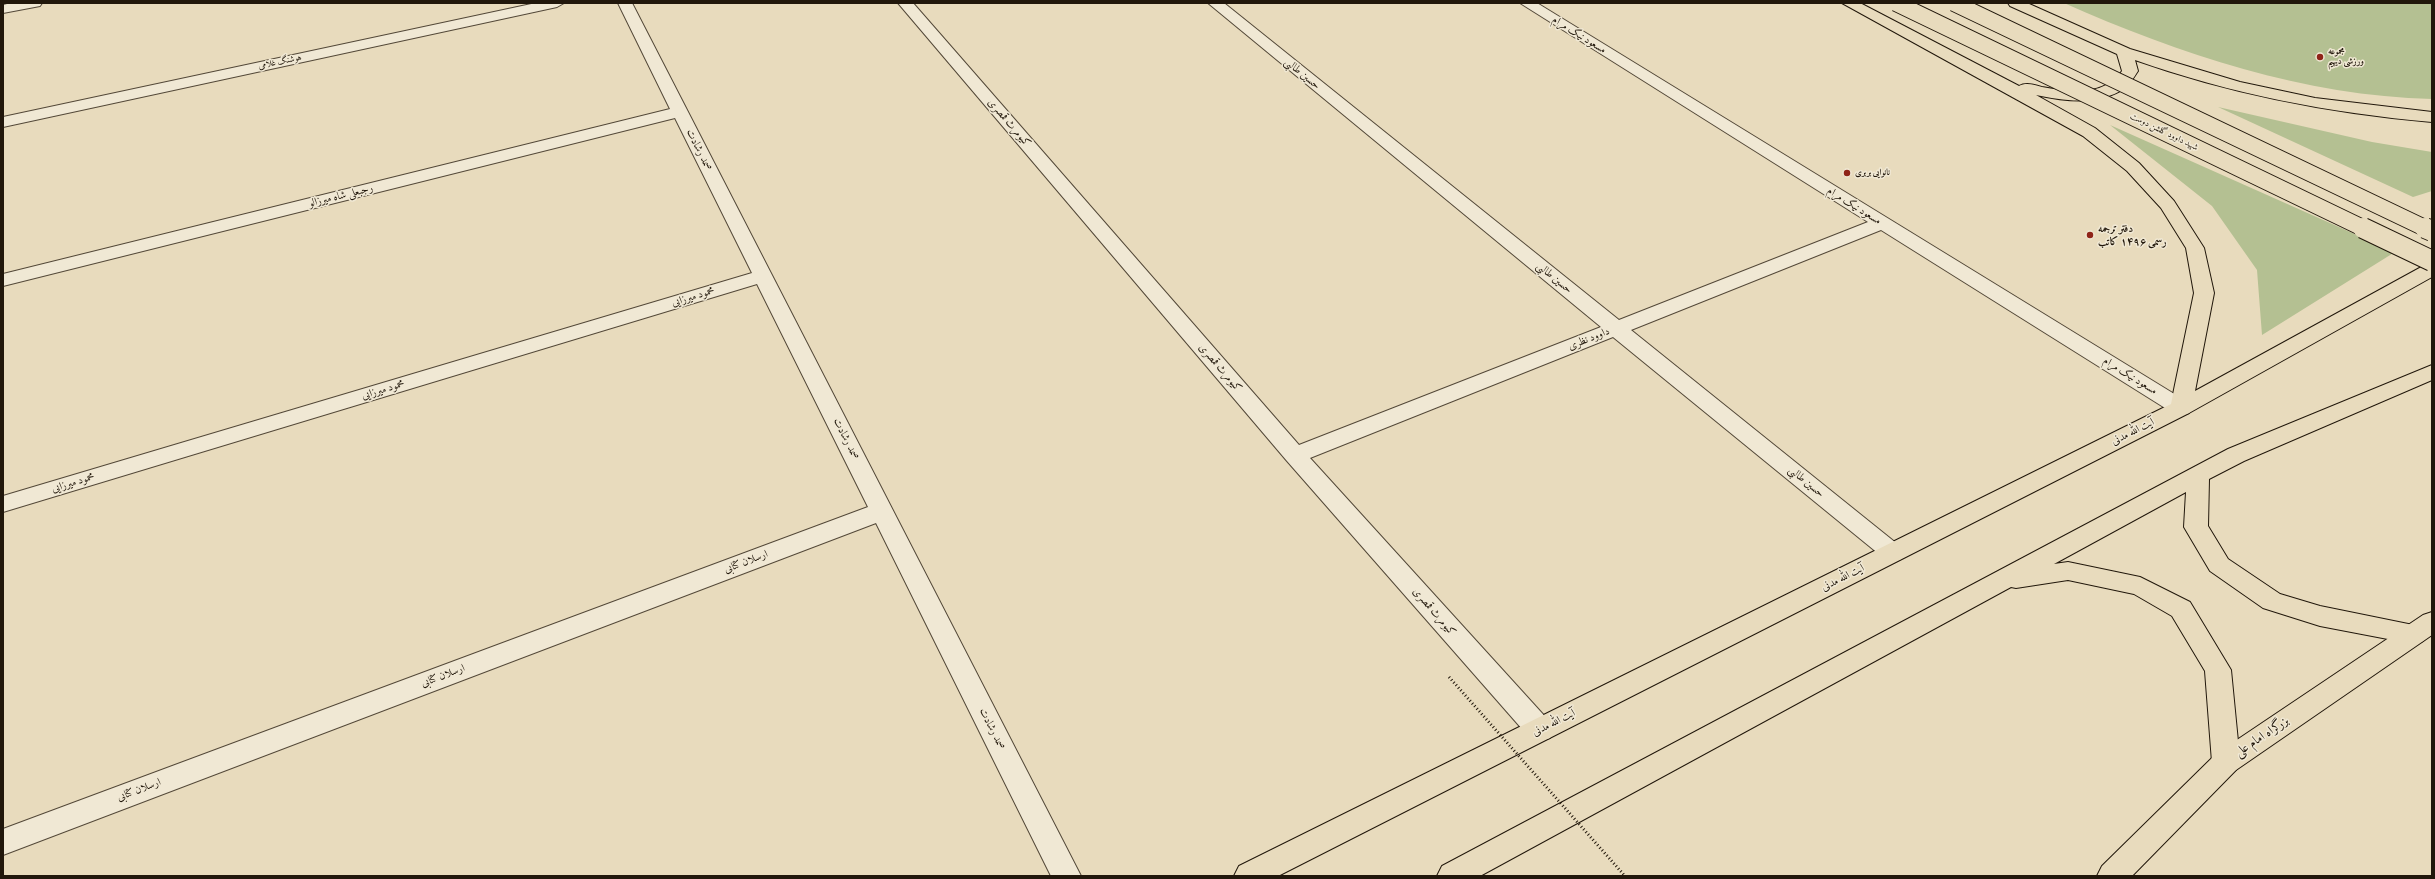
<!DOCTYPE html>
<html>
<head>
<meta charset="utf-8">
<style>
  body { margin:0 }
  #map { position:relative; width:2435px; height:879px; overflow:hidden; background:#e8dbbd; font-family:Alegreya,serif }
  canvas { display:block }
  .frame { position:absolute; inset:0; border:4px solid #21170b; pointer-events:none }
</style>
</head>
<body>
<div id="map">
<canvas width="2435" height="879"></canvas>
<div class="frame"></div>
</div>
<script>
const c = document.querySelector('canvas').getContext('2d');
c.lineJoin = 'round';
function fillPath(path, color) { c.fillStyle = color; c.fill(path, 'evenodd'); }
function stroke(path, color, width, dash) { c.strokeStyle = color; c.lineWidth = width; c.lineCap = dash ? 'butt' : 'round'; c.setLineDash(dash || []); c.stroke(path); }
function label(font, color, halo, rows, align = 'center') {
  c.font = font + ' Alegreya,Amiri,serif'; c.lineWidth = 3; c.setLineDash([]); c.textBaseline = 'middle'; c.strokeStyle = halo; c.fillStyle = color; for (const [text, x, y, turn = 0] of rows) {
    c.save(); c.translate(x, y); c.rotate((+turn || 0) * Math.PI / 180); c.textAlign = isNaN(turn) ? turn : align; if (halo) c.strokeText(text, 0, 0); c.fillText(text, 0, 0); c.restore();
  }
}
fillPath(new Path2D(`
  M2064,3H2432V99C2305,96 2179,54 2064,3Z
  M2218,107L2372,142L2432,152V191L2413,197Z
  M2110,125L2395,252L2262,335L2257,270L2212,206Z`), '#b4c092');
const minor = new Path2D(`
  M11,3H42L40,6L3,13V5Z
  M536,3H564L557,7L3,127V117Z
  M618,3H632L1081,876H1051L876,523L3,855V829L868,507L757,284L3,512V496L752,273L675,118L3,286V274L670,109Z
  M898,3H913L1299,445L1601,327L1208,3H1224L1619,320L1868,222L1520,3H1537L2189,403L2192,408L2189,413L2181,415L2173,413L1881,230L1631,330L1901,547L1905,553L1901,559L1893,562L1885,559L1613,337L1310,458L1550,722L1553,730L1550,738L1540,741L1530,738L1287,461Z`);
const primary = new Path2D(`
  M1842,3H1860L2019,86C2026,82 2035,85 2042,87C2070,92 2104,97 2122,71L2117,54L2010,6L2008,3H2027L2130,49L2240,82L2315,98L2432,112V122C2330,113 2231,94 2135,60L2138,71C2134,77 2130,84 2125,88C2099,106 2064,101 2036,95L2095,128L2139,163L2174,201L2204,248L2214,293L2195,391L2425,265L2432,263V277L2189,413L1278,876H1234L1239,866L2171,404L2194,293L2186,248L2161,208L2127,171L2083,136Z
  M2432,365V380L2244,461L2209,479L2208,526L2228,559L2280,594L2320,606L2423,627L2427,634L2423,641L2414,644L2320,626L2263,608L2210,571L2184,527L2186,492L2054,564L2068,562L2140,577L2190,602L2231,670L2240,762L2236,770L2226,774L2216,770L2212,762L2205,671L2172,616L2134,594L2068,580L2016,588L2011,587L1480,876H1437L1442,866L2228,449Z`);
const trunk = new Path2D(`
  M2432,612V635L2236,770L2132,876H2097L2102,866L2216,754L2423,615Z`);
stroke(minor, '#534838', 2);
stroke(primary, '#21170b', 2);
stroke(trunk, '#21170b', 2);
fillPath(minor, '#f0e8d4');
fillPath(primary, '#e8dbbd');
fillPath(trunk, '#e8dbbd');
const primaryBridgeFar1 = new Path2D(`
  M1896,3L2365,229
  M1954,3L2427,229`);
const primaryBridge = new Path2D(`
  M2363,228L2432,261
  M2425,228L2432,231`);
stroke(primaryBridgeFar1, '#21170b', 18, []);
stroke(primaryBridge, '#21170b', 22, []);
stroke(new Path2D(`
  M1449,677L1625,876`), '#21170b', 3, [1, 2.5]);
stroke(primaryBridgeFar1, '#e8dbbd', 16);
stroke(primaryBridge, '#e8dbbd', 20);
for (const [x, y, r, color] of [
  [2320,57,4,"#8f2418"],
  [1847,173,4,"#8f2418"],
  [2090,235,4,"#8f2418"]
]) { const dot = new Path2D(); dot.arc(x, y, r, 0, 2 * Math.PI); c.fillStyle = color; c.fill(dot); stroke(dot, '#f0e8d4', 1.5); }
label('bold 9px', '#21170b', '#f0e8d4', [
  ["مجموعه",2328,52],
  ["ورزشی دیهیم",2328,62],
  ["نانوایی بربری",1855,173]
], 'left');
label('9px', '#21170b', '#f0e8d4', [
  ["هوشنگ غلامی",280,62,-12],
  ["شهید داوود گلشن دوست",2164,132,26]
]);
label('11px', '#21170b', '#f0e8d4', [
  ["مسعود نیک مرام",1579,35,32],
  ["حسین طالبی",1302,74,39],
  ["کیومرث قمصری",1009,123,49],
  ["صمد رشادت",699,150,63],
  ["رجبعلی شاه میرزالو",341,196,-14],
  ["مسعود نیک مرام",1854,206,32],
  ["حسین طالبی",1554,278,39],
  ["محمود میرزایی",693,297,-17],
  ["داوود نظری",1589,339,-22],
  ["کیومرث قمصری",1220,368,49],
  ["مسعود نیک مرام",2130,376,32],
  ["محمود میرزایی",383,390,-17],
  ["آیت الله مدنی",2133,432,-27],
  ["صمد رشادت",846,439,63],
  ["حسین طالبی",1806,482,39],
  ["محمود میرزایی",73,483,-17],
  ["ارسلان کتابی",746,562,-21],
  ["آیت الله مدنی",1843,578,-27],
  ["کیومرث قمصری",1434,612,49],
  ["ارسلان کتابی",443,676,-21],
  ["آیت الله مدنی",1554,723,-27],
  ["صمد رشادت",992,729,63],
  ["ارسلان کتابی",139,790,-21]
]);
label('bold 11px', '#21170b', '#f0e8d4', [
  ["دفتر ترجمه",2098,229],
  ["رسمی ۱۴۹۶ کاتب",2098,242]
], 'left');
label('13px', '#21170b', '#f0e8d4', [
  ["بزرگراه امام علی",2262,737,-34]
]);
</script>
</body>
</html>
